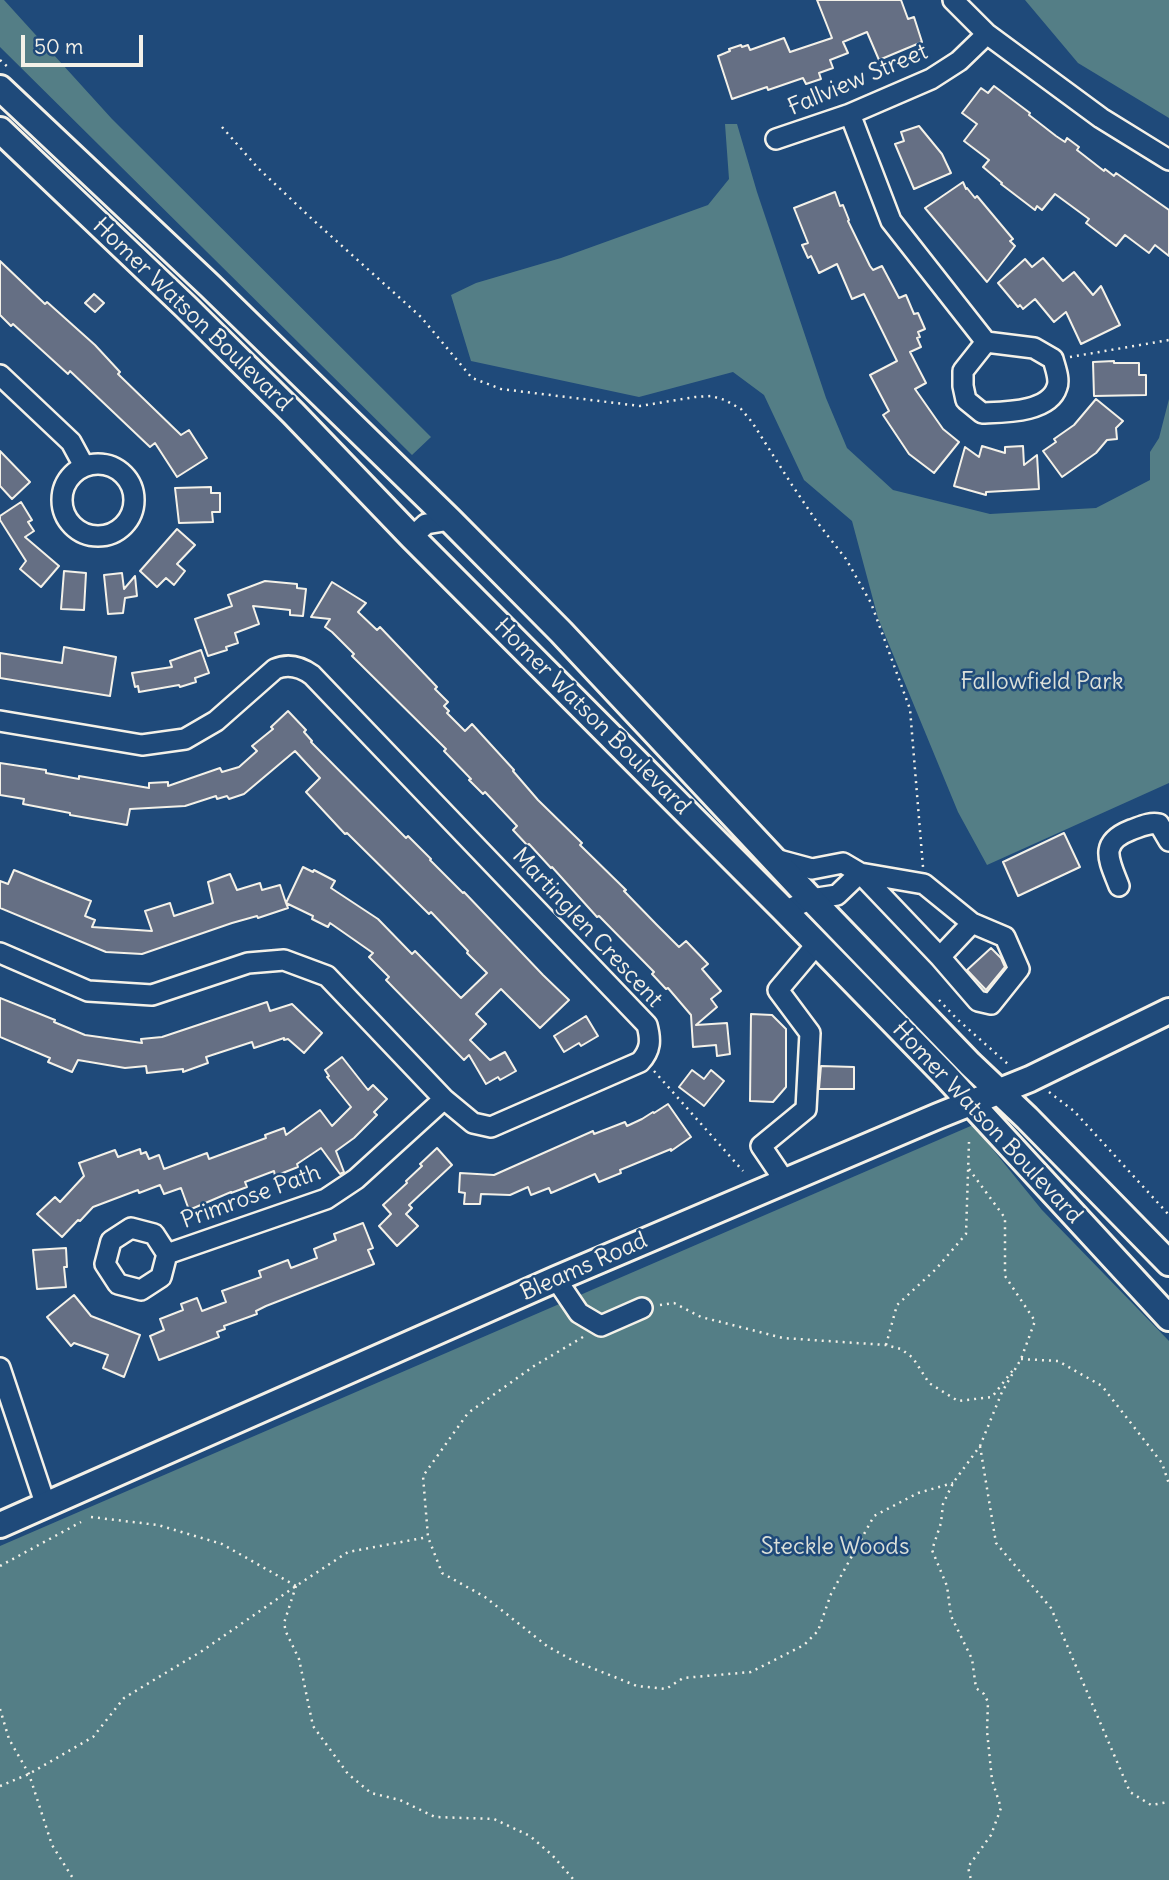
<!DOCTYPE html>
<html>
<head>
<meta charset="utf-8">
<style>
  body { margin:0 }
  #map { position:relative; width:1169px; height:1880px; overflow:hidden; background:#1f4a7a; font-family:Delius,sans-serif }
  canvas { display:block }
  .scale { position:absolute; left:21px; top:35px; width:122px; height:32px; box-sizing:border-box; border:4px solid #f4f1e8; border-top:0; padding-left:9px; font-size:21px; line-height:24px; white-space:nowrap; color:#f4f1e8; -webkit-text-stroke:5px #1f4a7a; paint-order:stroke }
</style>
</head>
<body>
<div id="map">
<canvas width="1169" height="1880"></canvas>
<div class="scale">50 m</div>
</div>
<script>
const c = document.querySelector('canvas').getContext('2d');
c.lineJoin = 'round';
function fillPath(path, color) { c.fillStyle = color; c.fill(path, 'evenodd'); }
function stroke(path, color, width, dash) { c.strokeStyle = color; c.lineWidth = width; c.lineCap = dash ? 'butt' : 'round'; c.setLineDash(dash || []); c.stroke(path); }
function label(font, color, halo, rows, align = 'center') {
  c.font = font + ' Delius,sans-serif'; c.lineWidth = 5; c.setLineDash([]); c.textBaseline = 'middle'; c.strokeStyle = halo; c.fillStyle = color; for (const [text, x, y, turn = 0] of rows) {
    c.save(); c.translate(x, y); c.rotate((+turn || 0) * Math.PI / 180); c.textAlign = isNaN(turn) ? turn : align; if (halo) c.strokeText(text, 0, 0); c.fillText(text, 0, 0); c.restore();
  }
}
fillPath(new Path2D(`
  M0,0H4L112,119L431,437L412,455L0,47Z
  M1025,0H1169V118L1078,63Z
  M725,124H737L757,192L826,398L847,448L893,490L990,514L1096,508L1150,480V452L1159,438L1169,399V783L987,865L958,812L878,618L852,521L804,480L764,395L733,372L639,397L471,361L451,295L476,283L561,258L708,205L729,179Z
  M973,1125L1042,1210L1169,1341V1880H0V1546Z`), '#547e86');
const building = new Path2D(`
  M817,0H901L908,19L914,17L922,42L879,60L867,32L843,42L848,53L830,60L833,68L819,73L821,79L806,84L803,78L768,90L767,87L732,99L718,56L730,51L729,49L741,45L742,47L748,45L750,50L784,38L790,52L832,38Z
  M994,86L1030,113L1029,115L1056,136L1065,142L1067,138L1079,147L1077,150L1104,171L1105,169L1114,176L1116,173L1169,210V256L1155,245L1149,253L1125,235L1116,246L1086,223L1089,219L1055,194L1042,210L1037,206L1035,210L1001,184L1002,183L983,167L989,160L964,141L977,124L962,113L981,88L988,93Z
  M919,126L942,154L951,173L914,189L895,144L904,141L901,132Z
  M963,182L966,189L967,188L975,198L977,196L1013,239L1010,241L1015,246L987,282L925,208Z
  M835,192L840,206L843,205L849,220L848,221L870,266L873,270L882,266L899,298L906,295L914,314L918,313L925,329L918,332L920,337L917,338L921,347L910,352L926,383L915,389L943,429L959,442L934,473L909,454L883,415L889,411L870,375L897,361L864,294L852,299L837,264L819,273L811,256L808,258L802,245L808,243L794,208Z
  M1043,258L1063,281L1074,272L1093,295L1101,286L1120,325L1081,344L1066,312L1054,322L1035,299L1023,309L1020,305L1018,307L998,283L1025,259L1032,267Z
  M0,261L45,304L47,302L95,345L120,372L118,374L181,435L189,430L207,458L177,477L155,443L150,447L70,371L68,374L13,324L11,326L0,315Z
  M94,294L104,303L95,312L85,303Z
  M1114,361V363H1139V375H1146V395L1094,396L1093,362Z
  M1096,399L1123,421L1116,428L1117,439L1107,440L1096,453L1062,477L1043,451L1056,442L1054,439L1074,425Z
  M982,446L1005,453V447L1023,446L1024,465L1037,455L1039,489L986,492V495L954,486L965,447L979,457Z
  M0,451L30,482L12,499L0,486Z
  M211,487V493H220V512H212L213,522L179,523L175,488Z
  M21,502L32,520L28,522L34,531L25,537L59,566L41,587L20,569L26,561L0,520V516Z
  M177,529L195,545L177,564L185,571L174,585L166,578L157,587L140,571Z
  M64,571L86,573L84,610L61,609Z
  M122,573L124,589L135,576L137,596L125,598L123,613L108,614L104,575Z
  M265,581L297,584V588L306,589L303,616L290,615V610L253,606L259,624L235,633L238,643L226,647L227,650L208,656L195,619L232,606L228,595Z
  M332,582L366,603L358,612L377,630L380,627L437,687L435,689L448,702L444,706L449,711L447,713L465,731L472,724L514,770L513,771L538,800L582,843L580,845L626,890L624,891L656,924L679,947L686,941L708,964L702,969L721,991L711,999L717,1007L696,1025L727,1023L730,1054L717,1056L716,1045L693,1047L691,1015L668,988L666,989L652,974L654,972L599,916L597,917L552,867L551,868L529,844L527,845L513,830L517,826L485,792L483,794L469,780L471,779L444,751L446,749L352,656L354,654L332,632L325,627L330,619L311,617Z
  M64,647L116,657L110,696L0,678V653L62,663Z
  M201,650L209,673L195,678L196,682L180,687L179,685L139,692L138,686L135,687L132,673L172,667L170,661Z
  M288,711L306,730L304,732L312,741L311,742L406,838L408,836L431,859L430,860L463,893L464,892L543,975L569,1000L540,1028L501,989L476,1014L486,1024L470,1040L490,1060L505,1052L516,1071L500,1080L498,1077L486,1084L469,1055L464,1060L386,980L389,977L369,957L373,953L330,923L328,927L312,919L313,916L286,903L288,908L258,918L257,916L232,923L142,954L106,952L0,908V881L8,884L14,870L91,901L85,916L95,920L92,927L152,931L145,911L170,903L174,916L213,903L208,882L230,874L237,890L260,883L262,890L280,885L286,903L303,867L313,872L314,870L335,881L331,888L378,919L412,954L415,951L461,998L487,973L467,953L468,951L431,912L429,914L347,833L345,834L306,792L320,778L295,751L244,794L229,799L227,796L217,799L216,796L185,806L130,809L127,825L70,815V813L23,804L24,799L0,795V763L46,770V773L79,779V776L149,788V783L168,782V786L220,768L222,772L239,767L257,751L252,746L273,729L271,727Z
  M1064,833L1080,867L1018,896L1003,862Z
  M991,948L1001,958L1005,967L986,990L967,970Z
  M0,998L55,1020L54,1022L85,1035L142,1043L141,1039L162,1037L267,1002L270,1011L292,1004L322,1033L304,1053L288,1039L284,1040V1038L254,1048L252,1042L206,1057L208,1063L183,1072V1069L147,1073L146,1066L125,1068L78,1060L72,1072L48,1062L50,1058L0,1037Z
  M751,1014L772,1015L786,1029V1087L773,1102L750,1101Z
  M586,1016L598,1036L581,1046L579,1043L564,1052L554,1036Z
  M342,1057L368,1090L373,1085L387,1099L374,1112L377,1115L354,1138L336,1151L344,1172L340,1174L321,1148L297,1164L298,1167L275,1176L274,1171L245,1182L247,1187L231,1193V1192L189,1210L181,1188L164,1194L160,1185L139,1193L138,1190L93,1207L80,1221L78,1220L62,1237L37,1214L55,1197L60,1202L84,1176L79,1163L115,1150L118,1157L140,1149L141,1154L146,1152L149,1159L159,1155L164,1169L207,1153L209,1159L266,1138L265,1135L284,1128L286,1135L320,1110L332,1126L351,1107L327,1077L329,1076L325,1070Z
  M821,1066L854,1067V1089H819Z
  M692,1070L704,1079L711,1070L724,1081L704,1106L679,1087Z
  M668,1104L691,1137L671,1151V1149L620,1170L621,1173L599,1182L595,1174L551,1193L549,1188L531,1195L528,1187L510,1195L481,1194L480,1204H464L465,1193L459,1192L460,1173L494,1175L593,1131L594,1134L625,1122L627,1126L642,1119L653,1112L654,1113Z
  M437,1148L452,1165L409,1205L412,1208L406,1214L418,1226L397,1246L379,1226L391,1214L383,1205L407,1183L406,1181L422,1166L420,1164Z
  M363,1223L373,1248L368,1250L374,1264L266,1306L256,1311L257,1314L224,1326L225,1329L217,1332L219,1337L159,1360L150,1336L164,1330L160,1319L183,1310L181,1304L197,1298L202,1311L226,1302L222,1291L261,1277L259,1271L288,1260L291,1268L317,1258L314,1249L336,1240L334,1234Z
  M66,1248L67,1267H64L66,1287L37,1289L33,1250Z
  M74,1295L91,1316L140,1335L124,1377L103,1368L108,1355L74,1343L71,1346L47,1317Z`);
fillPath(building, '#656f84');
stroke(building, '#f4f1e8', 2);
const minor = new Path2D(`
  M953,0L987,34L1101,118L1169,160
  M850,114L891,221L986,342L1034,348L1053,359C1055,367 1060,379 1057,387C1049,413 1003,412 982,413L966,400L963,386V371L986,342
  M776,139L850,114L931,79L959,61L987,34
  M0,375L71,442L84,466
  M62 500a36 36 0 1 1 72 0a36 36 0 1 1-72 0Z
  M412,537L426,524L450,520
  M0,721L142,745L185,739L216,721L275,669C289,663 301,667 312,675L647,1025C651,1040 651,1050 640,1062L491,1127L473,1123L444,1099L327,976L284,960L248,963L152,995L88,991L0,953
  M775,859L812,869L843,863L860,873L924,884L972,923L940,957L860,873L837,895L811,899L785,911
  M1119,886C1109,860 1098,843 1131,830C1140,827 1149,822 1159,824L1169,841
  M940,957L978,1001L991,1004L1019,969L1005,937L972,923
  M784,1180L761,1146L806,1109L810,1033L778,990L816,945
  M131,1228L154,1234L167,1254L161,1277L141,1290L118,1284L105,1264L111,1241Z
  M167,1254L326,1199L356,1179L444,1099
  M556,1279L579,1313L601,1326L642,1308
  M0,1368L46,1506`);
const major = new Path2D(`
  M0,88L210,286L450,520L561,632L811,899L970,1064L1027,1118L1169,1263
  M0,130L186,307L293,413L412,537L785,911L946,1076L1169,1318
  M0,1525L556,1279L938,1116L1030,1079L1169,1011`);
stroke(minor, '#f4f1e8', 24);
stroke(major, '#f4f1e8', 30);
stroke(new Path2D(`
  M0,60L10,69
  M222,127L258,168L312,219L421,317L472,378L501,389L640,406L695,397L711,396L725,400L741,409L752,422L792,485L817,522L846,559L871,603L910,709L923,867
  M1070,357L1169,340
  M939,1000L957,1019L1009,1065
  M654,1071L743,1171
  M1049,1092L1074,1111L1169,1215
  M969,1169L1005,1218V1276L1035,1321L1021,1359L1002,1392L980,1446L953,1483L943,1504L941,1523L932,1550L947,1586L951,1616L972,1659L976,1688L984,1694L988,1702L987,1731L992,1780L1001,1808L991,1835L968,1867L971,1880
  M660,1305L674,1303L701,1317L783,1338L886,1345L901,1349L913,1358L929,1383L958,1401L992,1397L1013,1370
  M583,1337L534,1366L468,1413L423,1476L428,1537L442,1573L485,1597L547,1646L572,1660L637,1686L666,1689L683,1678L751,1672L804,1645L818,1631L831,1594L874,1516L918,1493L953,1483
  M886,1345L897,1305L936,1269L966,1234L969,1142
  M1021,1359L1058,1361L1102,1386L1162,1463L1169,1484
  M980,1446L996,1543L1051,1608L1130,1792L1151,1805L1169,1802
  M91,1517L158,1525L222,1544L296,1586
  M0,1566L81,1522
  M296,1586L284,1623L286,1632L299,1659L313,1726L348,1774L371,1793L400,1800L435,1817L494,1819L530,1836L552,1855L574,1880
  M0,1709L9,1739L29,1774L52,1845L74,1880
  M0,1786L29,1774L93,1737L124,1698L202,1651L296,1586L348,1552L428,1537`), '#f4f1e8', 2.5, [2, 5]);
stroke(minor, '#1f4a7a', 19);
stroke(major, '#1f4a7a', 24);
label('23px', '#f4f1e8', '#1f4a7a', [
  ["Fallview Street",858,80,-23],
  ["Homer Watson Boulevard",192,315,44],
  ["Homer Watson Boulevard",592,717,45],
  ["Martinglen Crescent",587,928,47],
  ["Homer Watson Boulevard",987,1123,47],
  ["Primrose Path",251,1197,-20],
  ["Bleams Road",584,1267,-24]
]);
label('23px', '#dce0d9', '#1f4a7a', [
  ["Fallowfield Park",1042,682],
  ["Steckle Woods",835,1547]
]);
</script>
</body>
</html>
